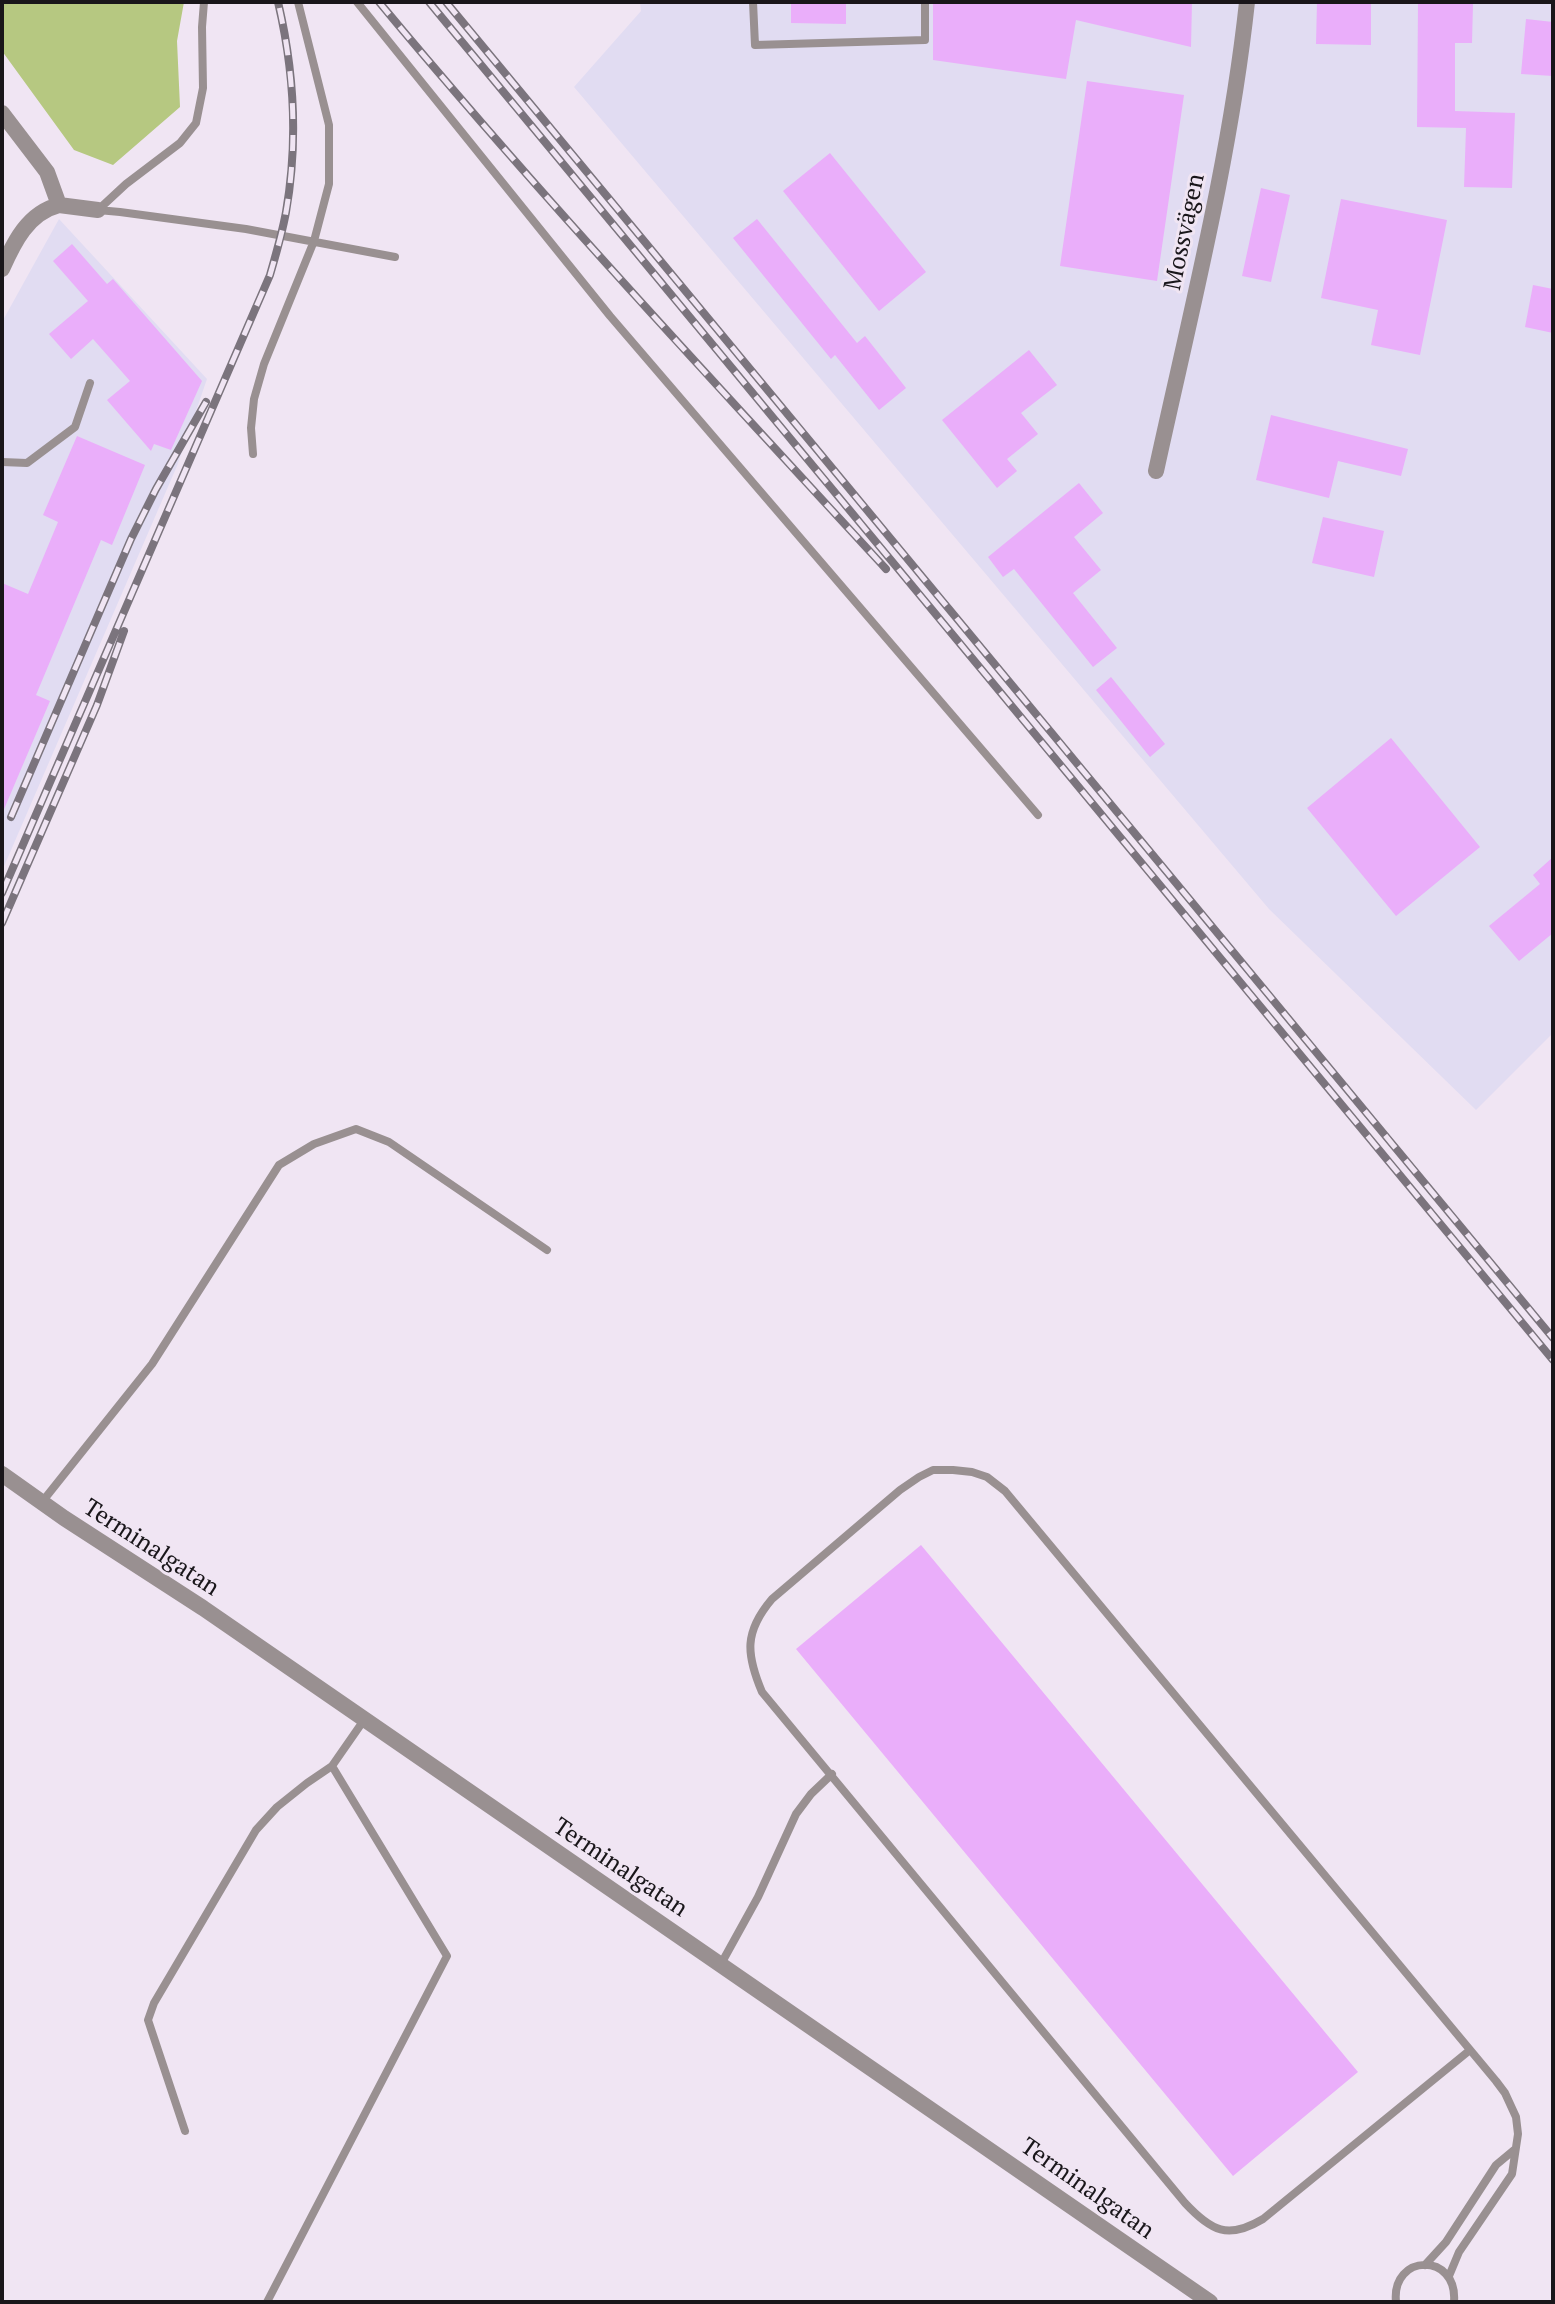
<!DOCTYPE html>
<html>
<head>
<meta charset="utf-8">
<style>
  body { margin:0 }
  #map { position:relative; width:1555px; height:2304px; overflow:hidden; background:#f0e5f3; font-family:"PT Serif",serif }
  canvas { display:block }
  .frame { position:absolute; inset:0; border:4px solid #19161a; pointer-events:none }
</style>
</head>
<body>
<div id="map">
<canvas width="1555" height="2304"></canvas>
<div class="frame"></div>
</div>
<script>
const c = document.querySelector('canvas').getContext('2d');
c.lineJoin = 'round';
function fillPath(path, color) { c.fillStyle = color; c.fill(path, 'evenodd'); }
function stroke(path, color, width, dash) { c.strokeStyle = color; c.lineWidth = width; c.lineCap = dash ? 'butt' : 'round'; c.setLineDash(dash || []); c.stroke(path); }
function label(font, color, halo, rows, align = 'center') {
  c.font = font + ' "PT Serif",serif'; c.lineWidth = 6; c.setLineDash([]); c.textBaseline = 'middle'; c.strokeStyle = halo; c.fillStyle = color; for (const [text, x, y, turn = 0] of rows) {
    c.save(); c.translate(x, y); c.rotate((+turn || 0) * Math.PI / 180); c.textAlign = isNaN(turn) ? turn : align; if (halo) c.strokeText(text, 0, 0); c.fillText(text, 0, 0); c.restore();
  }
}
fillPath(new Path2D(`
  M640,2H1553V1033L1476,1110L1269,909L574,87L641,11Z
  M59,219L207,379L177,466L2,871V322Z`), '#e1dcf2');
fillPath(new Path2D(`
  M2,2H184L177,41L180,107L113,165L74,150L2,51Z`), '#b6c881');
fillPath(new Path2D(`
  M791,2H846V24L791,23Z
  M933,2H1192L1191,47L1076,20L1066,79L933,60Z
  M1317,2H1371V45L1316,44Z
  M1418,3L1473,4L1472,43H1455V111L1515,113L1512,188L1464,187L1466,128L1417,127Z
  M1526,19L1553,22V76L1521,74Z
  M1087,81L1184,95L1157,281L1060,266Z
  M830,153L926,272L879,311L783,191Z
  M1261,188L1290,195L1271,282L1242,276Z
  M1341,199L1447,220L1420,355L1371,345L1378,310L1321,298Z
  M757,219L857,343L865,336L906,388L879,410L835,355L831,359L733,238Z
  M72,244L107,284L113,279L202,381L171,450L154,444L151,451L107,400L130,381L93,339L71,359L49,334L88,301L53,261Z
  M1533,285L1553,289V333L1525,327Z
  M1029,350L1057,385L1021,413L1038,434L1007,459L1017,471L997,488L942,420Z
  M1271,415L1408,449L1401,476L1338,461L1329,498L1256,480Z
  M77,436L145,465L112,545L101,540L36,695L50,701L2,814V583L28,594L58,522L43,515Z
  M1079,483L1103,513L1074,537L1101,570L1073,593L1117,648L1093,667L1014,569L1003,577L988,557Z
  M1323,517L1384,531L1374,577L1312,563Z
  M1111,677L1165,744L1150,757L1096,690Z
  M1391,738L1480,847L1396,916L1307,808Z
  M1553,857V933L1519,961L1489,926L1540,884L1533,875Z
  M921,1545L1358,2072L1233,2176L796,1649Z`), '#eaaefa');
stroke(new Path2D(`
  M357,2L610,316L1038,815
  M753,2L755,45L925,40V2
  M98,210L120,212L246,229L395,257
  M98,210L126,184L180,143L196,123L203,88L202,27L204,2
  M253,454L251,428L254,399L264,364L314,241L329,184V125L298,2
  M2,462L27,463L75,427L90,383
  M42,1502L152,1364L279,1165L314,1144L356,1129L389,1142L547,1250
  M721,1964L758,1897L796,1814L811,1794L832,1774
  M185,2131L148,2020L154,2003L256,1830L277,1807L307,1783L332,1766L364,1720
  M1425,2265L1446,2242L1496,2165L1514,2150
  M1449,2276L1459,2252L1512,2174L1518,2134L1516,2117L1505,2093L1496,2081L1005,1491L987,1477L972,1472L953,1470H933L919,1477L900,1490L772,1599C744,1632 746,1654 762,1692L1185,2203C1211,2231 1228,2240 1263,2219L1470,2050
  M267,2302L447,1956L332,1766
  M1396,2302C1391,2253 1458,2252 1454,2302`), '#999091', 8);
stroke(new Path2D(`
  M2,113L47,172L59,205L98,210
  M2,269C14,242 28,213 59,205
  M1156,471C1190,315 1230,160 1247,2
  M2,1474L64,1518L203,1608L1210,2302`), '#999091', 16);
const rail = new Path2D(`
  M379,2C541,197 714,382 886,569
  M429,2L1553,1360
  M446,2L1553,1338
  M11,817L131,539L156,489L206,402
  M2,893L270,275C276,254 282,234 286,212C298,143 294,70 278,2
  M2,923L97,705L124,631`);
stroke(rail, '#7b747d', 8);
stroke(rail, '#f0e5f3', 5, [16]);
label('24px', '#19161a', '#f0e5f3', [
  ["Mossvägen",1185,232,-78],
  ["Terminalgatan",151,1548,33],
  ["Terminalgatan",620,1868,34],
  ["Terminalgatan",1087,2189,35]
]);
</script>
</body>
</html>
